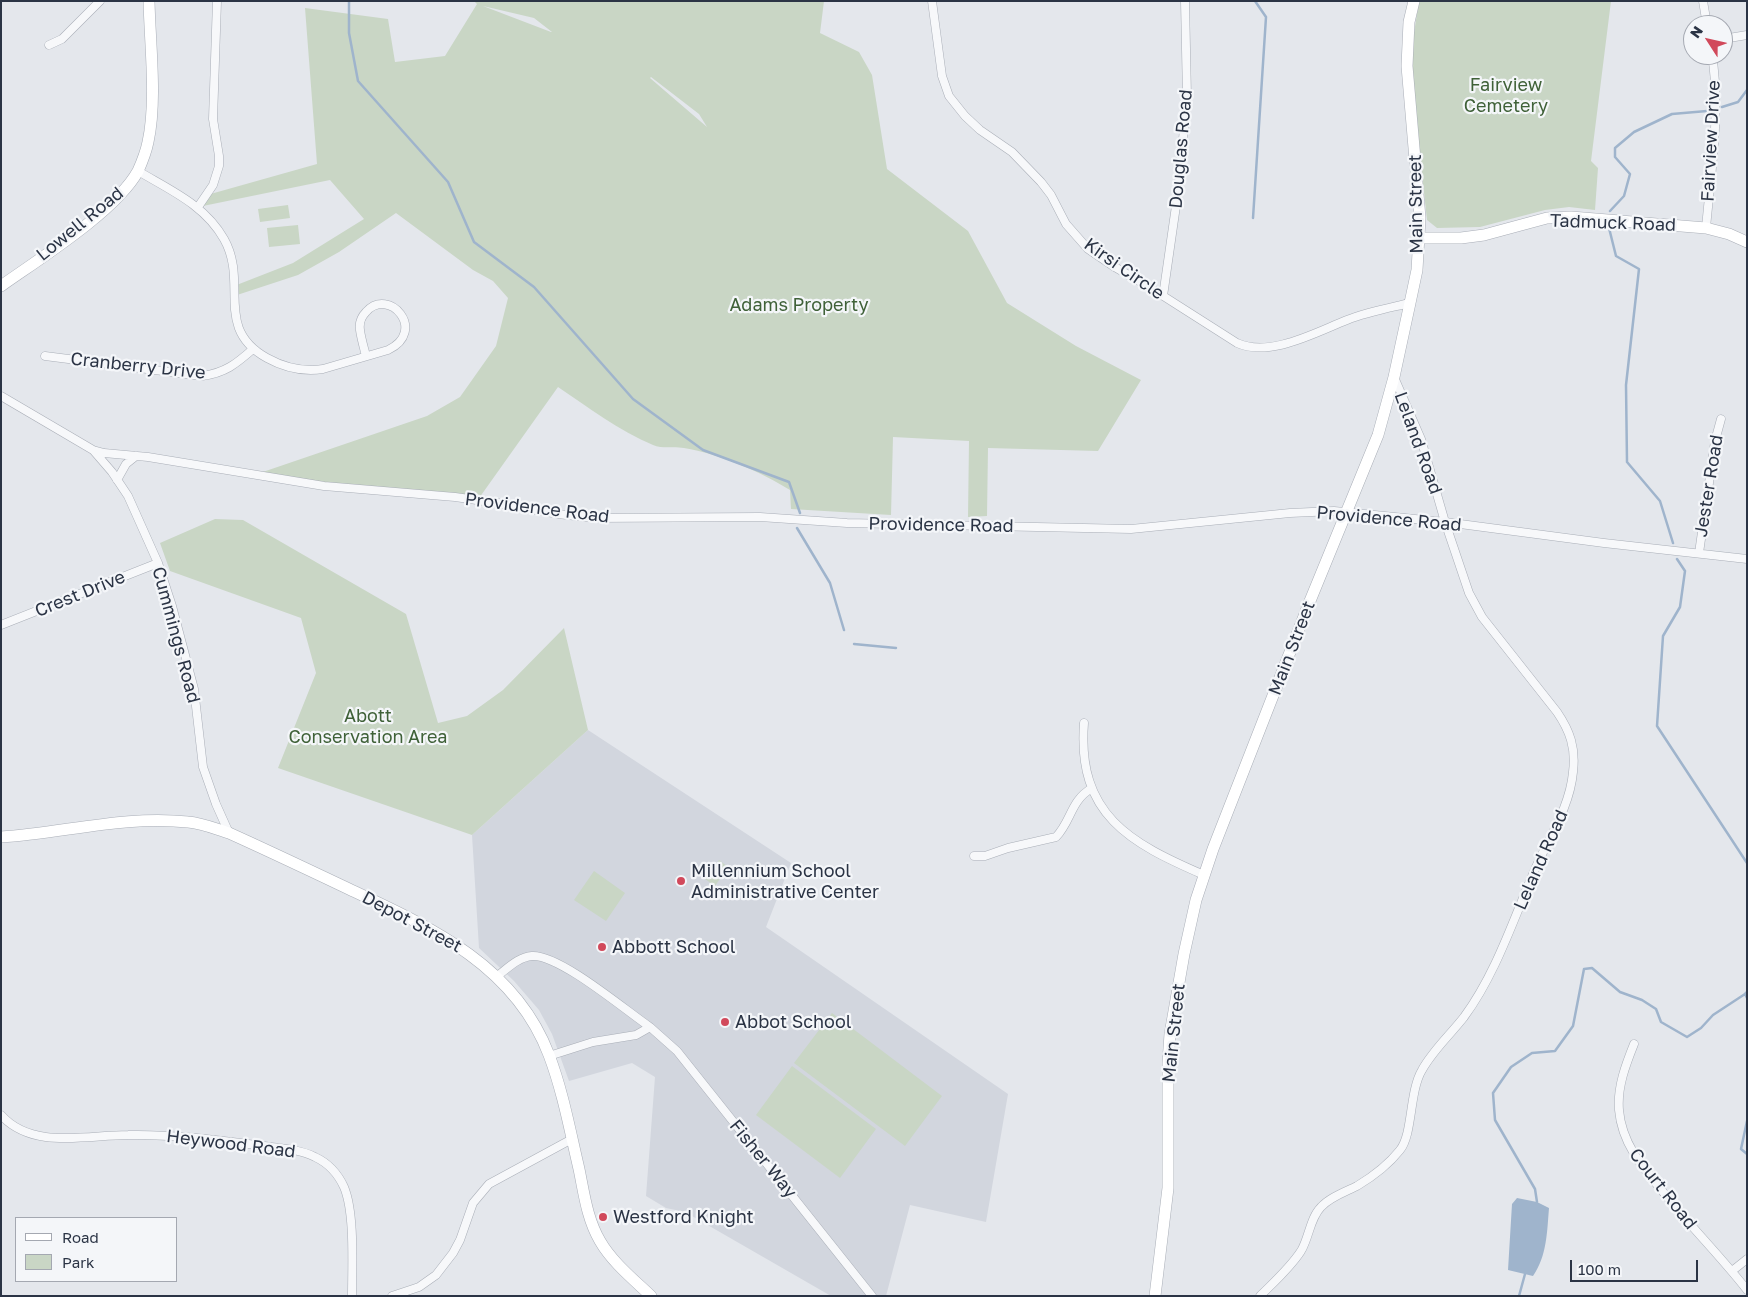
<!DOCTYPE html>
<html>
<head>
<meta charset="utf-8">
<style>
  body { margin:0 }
  #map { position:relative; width:1748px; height:1297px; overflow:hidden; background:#e4e7ec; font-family:"Golos Text",sans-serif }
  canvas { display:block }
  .frame { position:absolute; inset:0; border:2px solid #2b3445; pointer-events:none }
  .legend { position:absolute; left:15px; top:1217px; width:162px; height:65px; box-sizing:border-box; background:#f4f6f9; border:1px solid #a4a8b1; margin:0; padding:6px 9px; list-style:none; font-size:15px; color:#2b3445 }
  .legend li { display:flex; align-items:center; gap:10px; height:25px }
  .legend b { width:25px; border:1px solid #a4a8b1 }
  .north { position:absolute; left:1683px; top:15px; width:50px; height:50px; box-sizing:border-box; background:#f4f6f9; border:1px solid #a4a8b1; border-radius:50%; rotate:305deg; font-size:14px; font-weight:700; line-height:20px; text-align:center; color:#2b3445 }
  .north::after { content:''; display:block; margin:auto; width:18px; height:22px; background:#d1495b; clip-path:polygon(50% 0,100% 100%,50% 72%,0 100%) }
  .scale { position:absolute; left:1570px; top:1260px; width:128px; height:22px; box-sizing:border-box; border:2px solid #2b3445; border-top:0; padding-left:6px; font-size:15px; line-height:18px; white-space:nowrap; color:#2b3445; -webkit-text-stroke:4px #f4f6f9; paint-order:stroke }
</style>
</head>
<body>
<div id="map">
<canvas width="1748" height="1297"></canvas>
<div class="frame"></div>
<ul class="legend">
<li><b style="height:6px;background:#fff"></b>Road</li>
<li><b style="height:14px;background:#c9d6c5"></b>Park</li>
</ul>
<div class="north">N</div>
<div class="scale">100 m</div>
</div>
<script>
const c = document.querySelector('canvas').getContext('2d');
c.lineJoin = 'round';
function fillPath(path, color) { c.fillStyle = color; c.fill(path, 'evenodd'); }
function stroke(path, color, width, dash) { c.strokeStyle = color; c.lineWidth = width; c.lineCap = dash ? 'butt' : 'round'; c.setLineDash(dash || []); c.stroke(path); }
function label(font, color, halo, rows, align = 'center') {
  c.font = font + ' "Golos Text",sans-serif'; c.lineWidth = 4.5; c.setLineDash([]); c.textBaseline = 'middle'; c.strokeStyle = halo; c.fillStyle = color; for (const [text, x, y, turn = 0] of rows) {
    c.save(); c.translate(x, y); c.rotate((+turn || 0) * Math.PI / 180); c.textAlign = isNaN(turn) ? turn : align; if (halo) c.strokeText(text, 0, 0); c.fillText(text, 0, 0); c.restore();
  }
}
fillPath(new Path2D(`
  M588,730L791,863L766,927L1008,1094L986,1222L910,1205L886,1296H831L685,1212L666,1208L646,1196L655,1077L632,1063L569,1081L552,1034L539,1010L514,981L479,948L472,835Z`), '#d2d6de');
fillPath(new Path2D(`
  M474,1H824L820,33L859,52L872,75L887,169L968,231L1007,303L1076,346L1141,380L1098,451L988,448L987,516L968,517L969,441L893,437L891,515L791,509L790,490C759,471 720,454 684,448C674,446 662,449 653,445C619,431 588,407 558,387L477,501L254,475L427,416L460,397L496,346L508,298L493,281L473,270L396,213L339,252L298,275L234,296V286L293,263L364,219L330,180L198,207L207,195L317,164L305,8L388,19L395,62L445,56L477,4ZM483,6L534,18L552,32H551ZM651,77L699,114L707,127L650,78Z
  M1419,1H1611L1591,161L1598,168L1595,210L1569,207L1545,210L1480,227L1437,228L1427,220L1412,82L1413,39Z
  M288,205L290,218L260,222L258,209Z
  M298,225L300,244L269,247L267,228Z
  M215,519L243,520L406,614L438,723L467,716L503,690L564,628L588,730L472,835L278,768L316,673L301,618L170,571L160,543Z
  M719,860L728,867L715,886L705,879Z
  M594,871L625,893L606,921L574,900Z
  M832,1013L942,1096L905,1146L794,1063Z
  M792,1066L876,1129L840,1178L756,1115Z`), '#c9d6c5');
fillPath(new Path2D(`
  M1517,1198L1537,1202L1549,1208C1547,1232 1547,1256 1533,1276L1508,1270L1512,1204Z`), '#9fb4cc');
stroke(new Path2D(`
  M349,1V33L358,81L448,182L474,242L534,287L633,399L703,450L789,482L800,513
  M1722,107L1738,102L1747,90
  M1610,211L1624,196L1630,174L1615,157V148L1634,132L1672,114L1707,111
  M1253,218L1266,17L1255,1
  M1609,228L1616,256L1639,269L1626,385L1627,462L1660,501L1673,543
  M797,528L830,583L844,630
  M1677,559L1685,571L1680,607L1663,636L1657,726L1747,863
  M854,644L896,648
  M1747,992L1745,994L1747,998
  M1747,1121L1741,1149L1747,1154
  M1537,1202L1535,1189L1495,1120L1493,1093L1511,1067L1532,1053L1555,1051L1573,1026L1584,969L1592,968L1620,992L1642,1000L1656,1009L1661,1022L1687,1037L1701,1028L1713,1015L1745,994
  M1519,1296L1525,1274`), '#9fb4cc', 2.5);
const street = new Path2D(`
  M932,1L942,76L949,96L965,116L980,130L1012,152L1041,182L1051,195L1066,224L1088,249L1113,266L1146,285L1237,343C1270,358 1316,332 1347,320C1367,312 1389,308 1410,303
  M1703,1L1707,25
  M1723,39L1747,35
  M49,45L62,39L100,1
  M138,171C170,190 205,205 224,239C249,283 213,328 267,358C285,368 303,372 323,369L388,350C428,331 389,286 366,312C361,317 359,323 360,330C361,338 364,348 366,356
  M198,207L213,185L219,166V156L213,119L217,1
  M1706,228C1711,171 1721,111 1712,55
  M1163,296L1178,192L1187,97L1185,1
  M45,356L202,376C225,373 236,364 253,349
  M1,396L93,450L104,453L148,457L324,486L455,497L498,503L558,514L593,518L760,517L847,523L1131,529L1290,513L1334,511L1445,522L1604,543L1747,559
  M93,450L112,472L128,496L158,563L172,606L194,689L203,767L216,804L229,833
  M117,480L126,464L136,456
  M1699,553L1715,441L1721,419
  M1,625L158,563
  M1084,723C1077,815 1130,843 1204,875
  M974,856H985L1008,848L1056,837C1072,820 1070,801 1092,788
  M496,977C507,969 518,957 532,956C559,954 625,1010 650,1027
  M1634,1044C1626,1064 1617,1087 1619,1110C1622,1146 1646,1171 1668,1198C1693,1229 1722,1258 1747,1290
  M549,1056L593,1042L636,1035L650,1027L677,1051L872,1296
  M1,1115C32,1150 87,1135 128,1135C171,1134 214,1139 256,1145C276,1148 297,1148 315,1157C328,1163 338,1174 344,1187C355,1213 352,1266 352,1296
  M1732,1271L1747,1259
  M392,1296L419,1287L436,1275L453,1253L460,1240L473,1203L489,1184L572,1139
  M1260,1296C1274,1282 1290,1268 1301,1251C1309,1238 1310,1218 1321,1207C1330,1197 1345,1192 1357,1186C1372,1177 1389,1164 1400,1150C1413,1134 1409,1092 1422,1070C1433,1050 1450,1035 1464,1017C1497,972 1514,917 1536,867C1550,836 1570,806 1573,772C1576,748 1570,731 1557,712L1482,617L1469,593L1445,522L1421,439L1394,377`);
const secondary = new Path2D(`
  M1420,238H1461L1484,235L1547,218L1571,217L1706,228L1729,234L1747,242
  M1,286C39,259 116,211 138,171C142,162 146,152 148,142C157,101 150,45 149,1
  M1,837C64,833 125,815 188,822C202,823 216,829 229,833C269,851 309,870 349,889C430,927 515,965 549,1055C563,1092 570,1131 579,1169C584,1193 587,1219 600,1241C612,1262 633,1279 651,1296
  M1155,1296L1168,1188V1063L1170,1034L1184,954L1196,900L1213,849L1310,601L1378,435L1394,377L1410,303L1417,270L1420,218L1407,66L1409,22L1414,1`);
stroke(street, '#a9aeb7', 9);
stroke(secondary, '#a9aeb7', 12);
stroke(street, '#f7f8fa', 8);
stroke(secondary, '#fff', 11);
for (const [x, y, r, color] of [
  [681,881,5,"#d1495b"],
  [602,947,5,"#d1495b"],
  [725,1022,5,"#d1495b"],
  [603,1217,5,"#d1495b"]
]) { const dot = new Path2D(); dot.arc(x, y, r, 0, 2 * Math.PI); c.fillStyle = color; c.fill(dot); stroke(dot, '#f4f6f9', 2); }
label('18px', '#3f6138', '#f4f6f9', [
  ["Fairview",1506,85],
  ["Cemetery",1506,106],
  ["Adams Property",799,305],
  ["Abott",368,716],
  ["Conservation Area",368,737]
]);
label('18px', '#2b3445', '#f4f6f9', [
  ["Fairview Drive",1711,141,-87],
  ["Douglas Road",1181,149,-85],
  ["Main Street",1416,204,-91],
  ["Tadmuck Road",1613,223,2],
  ["Lowell Road",80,224,-39],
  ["Kirsi Circle",1124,269,35],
  ["Cranberry Drive",138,366,6],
  ["Leland Road",1418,443,70],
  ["Jester Road",1709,486,-81],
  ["Providence Road",537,508,7],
  ["Providence Road",1389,519,5],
  ["Providence Road",941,525,1],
  ["Crest Drive",80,594,-22],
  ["Cummings Road",176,635,75],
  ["Main Street",1292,648,-69],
  ["Leland Road",1541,860,-66],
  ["Depot Street",412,922,28],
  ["Main Street",1174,1033,-84],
  ["Heywood Road",231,1144,7],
  ["Fisher Way",763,1159,51],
  ["Court Road",1663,1189,52]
]);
label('18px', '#2b3445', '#f4f6f9', [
  ["Millennium School",691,871],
  ["Administrative Center",691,892],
  ["Abbott School",612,947],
  ["Abbot School",735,1022],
  ["Westford Knight",613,1217]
], 'left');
</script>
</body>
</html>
